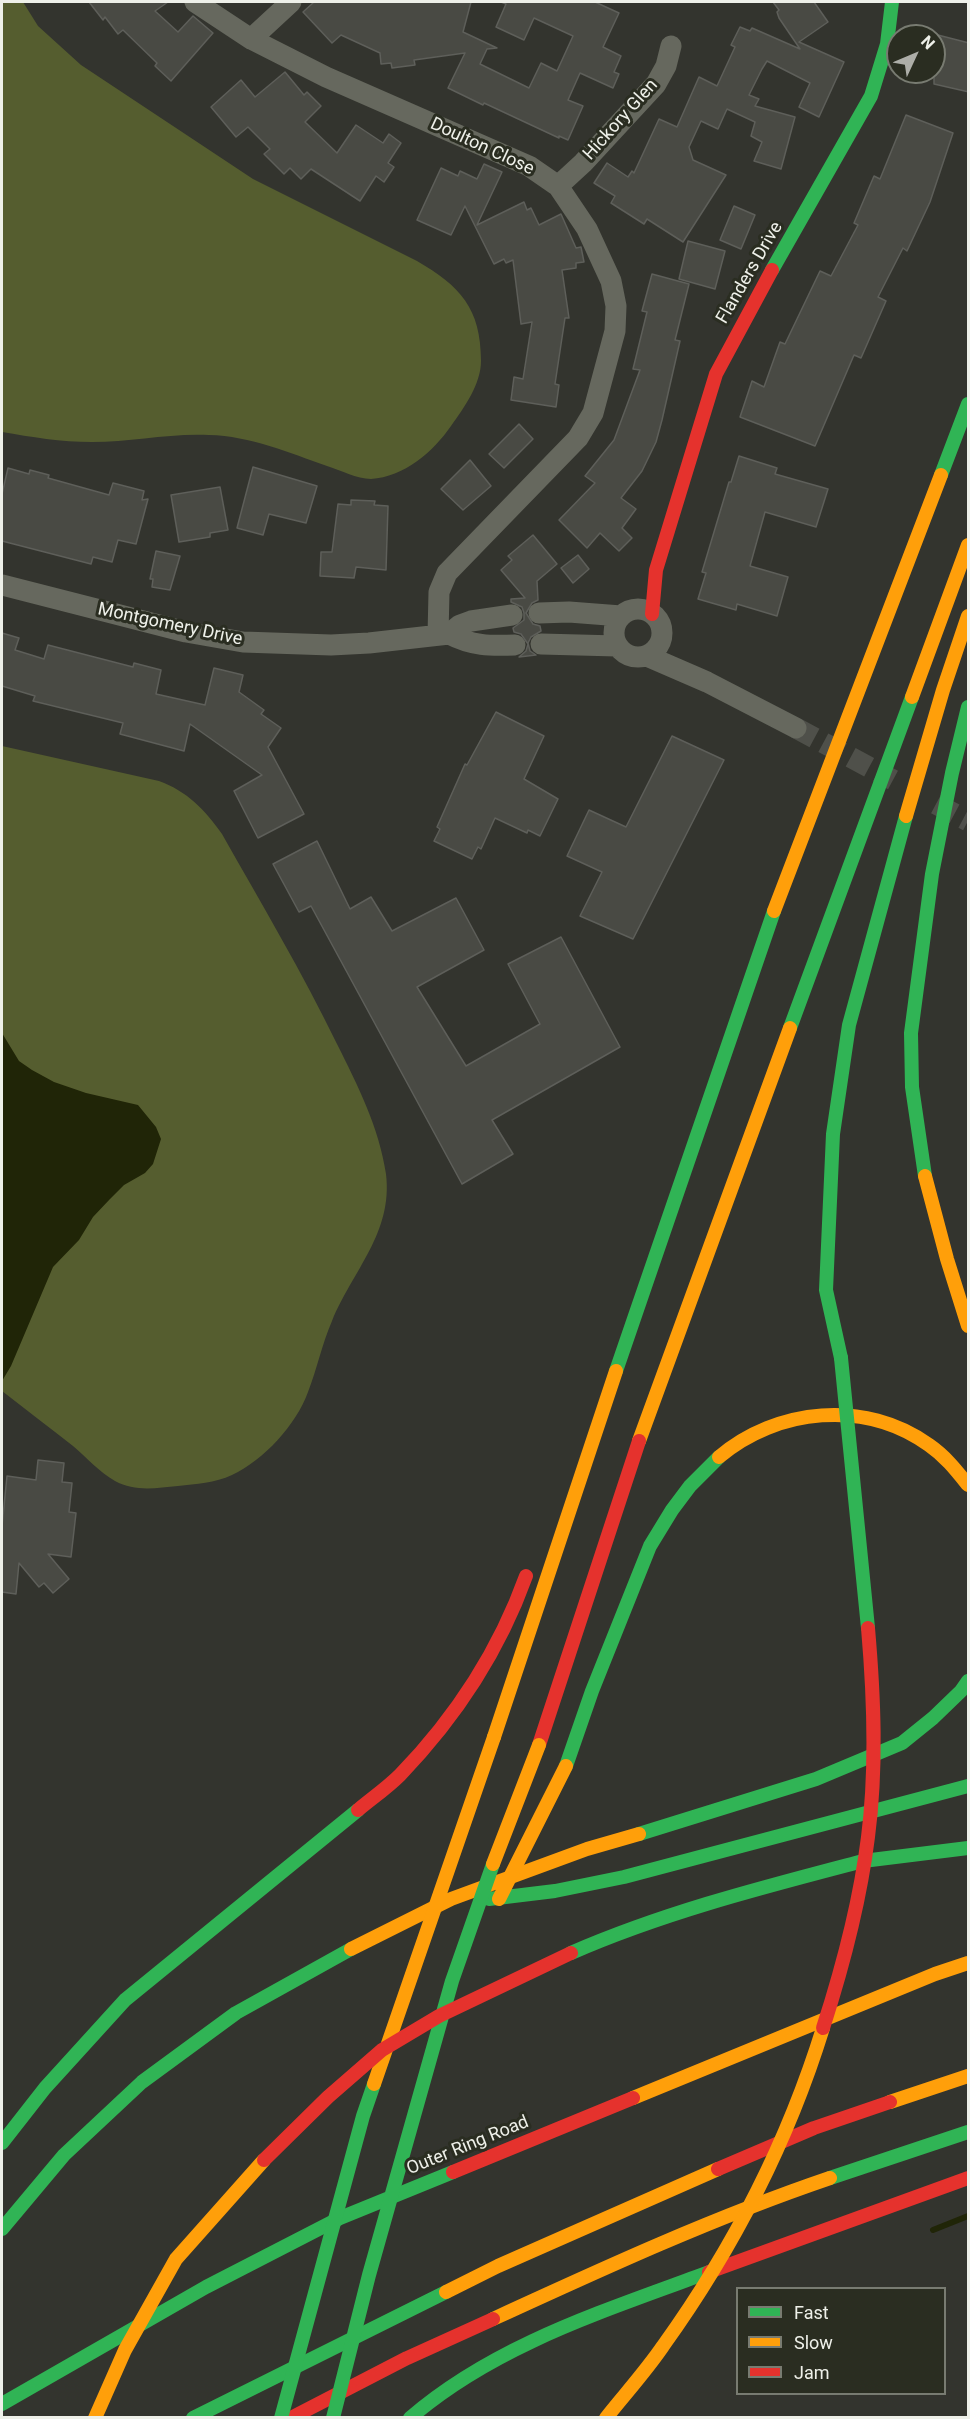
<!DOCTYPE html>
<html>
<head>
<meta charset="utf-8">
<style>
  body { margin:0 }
  #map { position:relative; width:970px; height:2419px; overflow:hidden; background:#33342e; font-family:Roboto,sans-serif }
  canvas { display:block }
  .frame { position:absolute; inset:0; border:3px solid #eef0e9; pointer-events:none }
  .legend { position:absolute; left:736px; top:2287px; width:210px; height:108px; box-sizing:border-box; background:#2a2d21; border:2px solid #787b71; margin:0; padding:8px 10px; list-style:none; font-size:18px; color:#eef0e9 }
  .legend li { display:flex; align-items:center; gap:12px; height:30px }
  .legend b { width:30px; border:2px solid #787b71 }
  .north { position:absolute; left:886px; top:24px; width:60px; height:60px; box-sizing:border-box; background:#2a2d21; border:2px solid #787b71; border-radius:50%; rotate:46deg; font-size:16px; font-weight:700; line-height:24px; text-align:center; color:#eef0e9 }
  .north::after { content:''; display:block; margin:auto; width:21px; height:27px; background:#adaea8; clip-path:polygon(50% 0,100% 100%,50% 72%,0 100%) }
</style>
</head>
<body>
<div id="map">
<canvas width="970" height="2419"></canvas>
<div class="frame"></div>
<ul class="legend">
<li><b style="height:8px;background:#30b455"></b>Fast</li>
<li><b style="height:8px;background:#ff9f0a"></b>Slow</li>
<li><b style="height:8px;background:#e5322d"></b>Jam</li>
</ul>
<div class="north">N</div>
</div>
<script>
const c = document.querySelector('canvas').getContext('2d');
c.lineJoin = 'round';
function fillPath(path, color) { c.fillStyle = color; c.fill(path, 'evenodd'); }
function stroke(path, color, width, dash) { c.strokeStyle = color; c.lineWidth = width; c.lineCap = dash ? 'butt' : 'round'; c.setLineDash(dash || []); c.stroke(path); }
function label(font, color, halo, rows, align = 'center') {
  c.font = font + ' Roboto,sans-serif'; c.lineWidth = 6; c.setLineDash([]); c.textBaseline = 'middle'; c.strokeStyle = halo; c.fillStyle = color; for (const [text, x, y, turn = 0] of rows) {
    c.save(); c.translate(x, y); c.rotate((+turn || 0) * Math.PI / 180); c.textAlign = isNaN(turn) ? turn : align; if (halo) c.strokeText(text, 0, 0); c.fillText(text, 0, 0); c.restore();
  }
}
fillPath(new Path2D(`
  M2,2H23L38,26L81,65L253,179L417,261C460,286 481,308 481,361C481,384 464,408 451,426C433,452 404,477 371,479C357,479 340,470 327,466C290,453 250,436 209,435C170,433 131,442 92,442C61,442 31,437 2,432Z
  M2,746L159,781C187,791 205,810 222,834C261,903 302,972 337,1044C358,1086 379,1127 386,1174C393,1233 353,1270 332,1321C322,1344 317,1369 308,1392C296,1425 264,1460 232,1475C215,1483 196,1484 178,1486C156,1488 135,1492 115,1481C99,1472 86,1457 73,1446C49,1427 25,1409 2,1391Z`), '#555d2f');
fillPath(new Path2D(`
  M2,1033L19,1061L32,1070L54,1082L86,1093L138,1105L156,1127L161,1139L153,1164L145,1173L124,1185L110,1199L93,1217L79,1240L53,1267L11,1366L2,1381Z`), '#202507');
stroke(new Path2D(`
  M933,2230L968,2216`), '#202507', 6);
const building = new Path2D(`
  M89,2H168L155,11L178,32L193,16L213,33L171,81L155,66L157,63L123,30L118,34L105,17L103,20Z
  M314,2H471L463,32L497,48L487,49L480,64L529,88L541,63L557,71L573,36L534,18L524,40L496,27L506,4L501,2H595L619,13L603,47L621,56L614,72L619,74L613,88L580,73L568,100L583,106L568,140L559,136V138L484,103L483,105L448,88L465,53L414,60L415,65L392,68L391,63L381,64L380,53L341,35L332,43L303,12Z
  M773,2H814L828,22L799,42L844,62L819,117L799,107L810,83L767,61L762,69L749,95L759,99L755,106L795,117L781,169L754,161L762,142L751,136L755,122L727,109L718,129L701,121L689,147L693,160L726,175L683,242L647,219L644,224L611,203L615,196L594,183L607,163L628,177L632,171L634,173L659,119L677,127L699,77L717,86L735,47L731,45L740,27L750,31L752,28L800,49L779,18L777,12L779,10Z
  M934,34L969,43V92L934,84Z
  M285,72L304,95L307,92L321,106L305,122L337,153L356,125L383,143L389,134L401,143L388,163L394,167L384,182L376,176L360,201L311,169L301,179L290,168L284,174L264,154L270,149L248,127L236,137L211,107L241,80L255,97Z
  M906,115L953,133L930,202L907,251L903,248L878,297L886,301L861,358L854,355L815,446L740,417L752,381L764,387L780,342L785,344L820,271L831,276L858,225L854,223L874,176L880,179Z
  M484,164L502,172L477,225L524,202L527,210L531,208L539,225L561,214L576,248L581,247L584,262L576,263V268L562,270L569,318H565L555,384L559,385L556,407L511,400L514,377L523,379L532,322L521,324L513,260L506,263L504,259L494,264L465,206L451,235L417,220L441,168L458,176L460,171L477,179Z
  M734,206L755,215L741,249L720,240Z
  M688,241L725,251L715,289L679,279Z
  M652,274L689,284L675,340L680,341L662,420L656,442L642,471L621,498L636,509L622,528L632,538L619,551L600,533L587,548L559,520L595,483L585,476L614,440L640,370L633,369L647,312L642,311Z
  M519,424L533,439L504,468L489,454Z
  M739,456L777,468L775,474L828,489L816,527L765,512L750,566L788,577L777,616L737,604L736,610L698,599L706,573L702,572L729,482H731Z
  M470,460L491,486L463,510L441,489Z
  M253,467L317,486L306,523L269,514L263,535L237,528Z
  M8,468L29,474L30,470L49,475L48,478L109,495L113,483L144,491L142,500L148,499L136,544L118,540L112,562L93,557L91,564L2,541V494Z
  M220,487L228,530L210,533V537L179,542L171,495Z
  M351,500L375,501L374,505L388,506L386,570L356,567L354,578L320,576L321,552H332L338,504L351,505Z
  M533,535L557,564L537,581L538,600L532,603L526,613L533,624L540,626L541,631L531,637L528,643L530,651L536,655L519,657L526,651L528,644L521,634L514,632L513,628L524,620V613L522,607L511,602V599L525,598L501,570L512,560L508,556Z
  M156,551L180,556L170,590L152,587L153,579H150Z
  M578,555L589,569L573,583L561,568Z
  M2,633L19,638L15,650L44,659L48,645L133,667L134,663L161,670L156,694L205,705L214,668L243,675L239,692L264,710L261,714L281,728L268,747L304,814L258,838L234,791L262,775L190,724L184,751L120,734L123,723L33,701L35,696L2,686Z
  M496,712L544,736L524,779L558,799L540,836L528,830L527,833L495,818L481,849L478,847L472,859L434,841L440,829L437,827L465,764L467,765Z
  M672,736L724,760L633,939L580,916L602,872L567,856L589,810L626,827Z
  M317,841L350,909L371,897L392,931L456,898L484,950L417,987L466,1066L540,1024L508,964L561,937L620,1047L492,1120L513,1154L462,1184L311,906L299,912L273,864Z
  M38,1460L64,1463L62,1482L72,1483L69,1512L76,1513L71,1557L48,1554L69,1579L53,1593L44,1583L39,1587L19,1563L16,1594L2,1592V1526L7,1476L36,1480Z`);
fillPath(building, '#494a44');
stroke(building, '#5e5f5a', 1.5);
stroke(new Path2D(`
  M796,728L893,780
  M936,804L968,821`), '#4f504a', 21, [21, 10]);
stroke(new Path2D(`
  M195,2L251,39L326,77L529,166L558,186L587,229L611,281L616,306L615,331L593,413L578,438L447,573L439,592L438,635
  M251,39L291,2
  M558,186L583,163L656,84L666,66L671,46
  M2,585L186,632L243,642L331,645L369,643L449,634L460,625L471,621L512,615
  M614 633a24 24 0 1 1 48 0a24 24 0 1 1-48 0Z
  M539,613L569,612L621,616
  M449,634C472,646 490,646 515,645
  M541,644L617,646
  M647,656L707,682L796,728`), '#66685e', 21);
stroke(new Path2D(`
  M772,270L871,96L887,44L892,2
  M941,475L968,404
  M790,1028L912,697
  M925,1176L912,1087L911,1033L932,874L952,773L968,707
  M841,1358L826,1290L833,1134L849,1025L906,816
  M616,1371L774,911
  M566,1766L592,1691L650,1546L672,1510L690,1486L719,1457
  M639,1834L816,1779L902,1743L933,1718L961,1691L968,1681
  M863,1861L968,1848
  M489,1899L555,1891L624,1877L968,1786
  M2,2143L45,2088L125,2000L358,1810
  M830,2178L968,2132
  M2,2229L64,2155L142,2082L236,2013L351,1949
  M2,2404L206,2287L340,2218L453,2172
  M193,2418L446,2292
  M410,2418C496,2344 605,2311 709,2272`), '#30b455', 14);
stroke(new Path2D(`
  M912,697L968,545
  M906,816L943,690L968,616
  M774,911L941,475
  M925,1176L947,1259L968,1326
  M639,1441L790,1028
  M719,1457C777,1408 865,1399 929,1445C945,1456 956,1470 968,1485
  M494,1737L616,1371
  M351,1949L451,1899L587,1849L639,1834
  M633,2098L935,1974L968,1963
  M890,2102L968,2076
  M446,2292L498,2266L718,2169
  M493,2319C604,2268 715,2217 830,2178`), '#ff9f0a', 14);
stroke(new Path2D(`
  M652,614L656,570L716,374L772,270
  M539,1745L639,1441
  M358,1810C371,1799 387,1788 400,1775C455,1718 499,1651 526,1576
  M718,2169L814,2128L890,2102
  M453,2172L633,2098
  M709,2272L968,2178
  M291,2418L407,2358L493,2319`), '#e5322d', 14);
stroke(new Path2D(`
  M841,1358L868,1628
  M571,1953C665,1912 764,1887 863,1861
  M281,2418L363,2116L374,2084
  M333,2418L369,2275L452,1981L493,1864`), '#30b455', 14);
stroke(new Path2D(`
  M493,1864L539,1745
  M499,1899L566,1766
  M374,2084L494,1737
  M95,2418L125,2350L176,2259L264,2160
  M606,2418C625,2394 646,2371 663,2346C732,2250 788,2141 823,2028`), '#ff9f0a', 14);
stroke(new Path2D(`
  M823,2028C843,1966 860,1902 868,1837C877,1768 874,1697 868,1628
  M264,2160L328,2097L382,2050L439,2016L571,1953`), '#e5322d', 14);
label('18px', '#eef0e9', '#2a2d21', [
  ["Hickory Glen",621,120,-48],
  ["Doulton Close",482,147,25],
  ["Flanders Drive",750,273,-60],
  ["Montgomery Drive",170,625,12],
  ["Outer Ring Road",468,2146,-22]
]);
</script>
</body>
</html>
